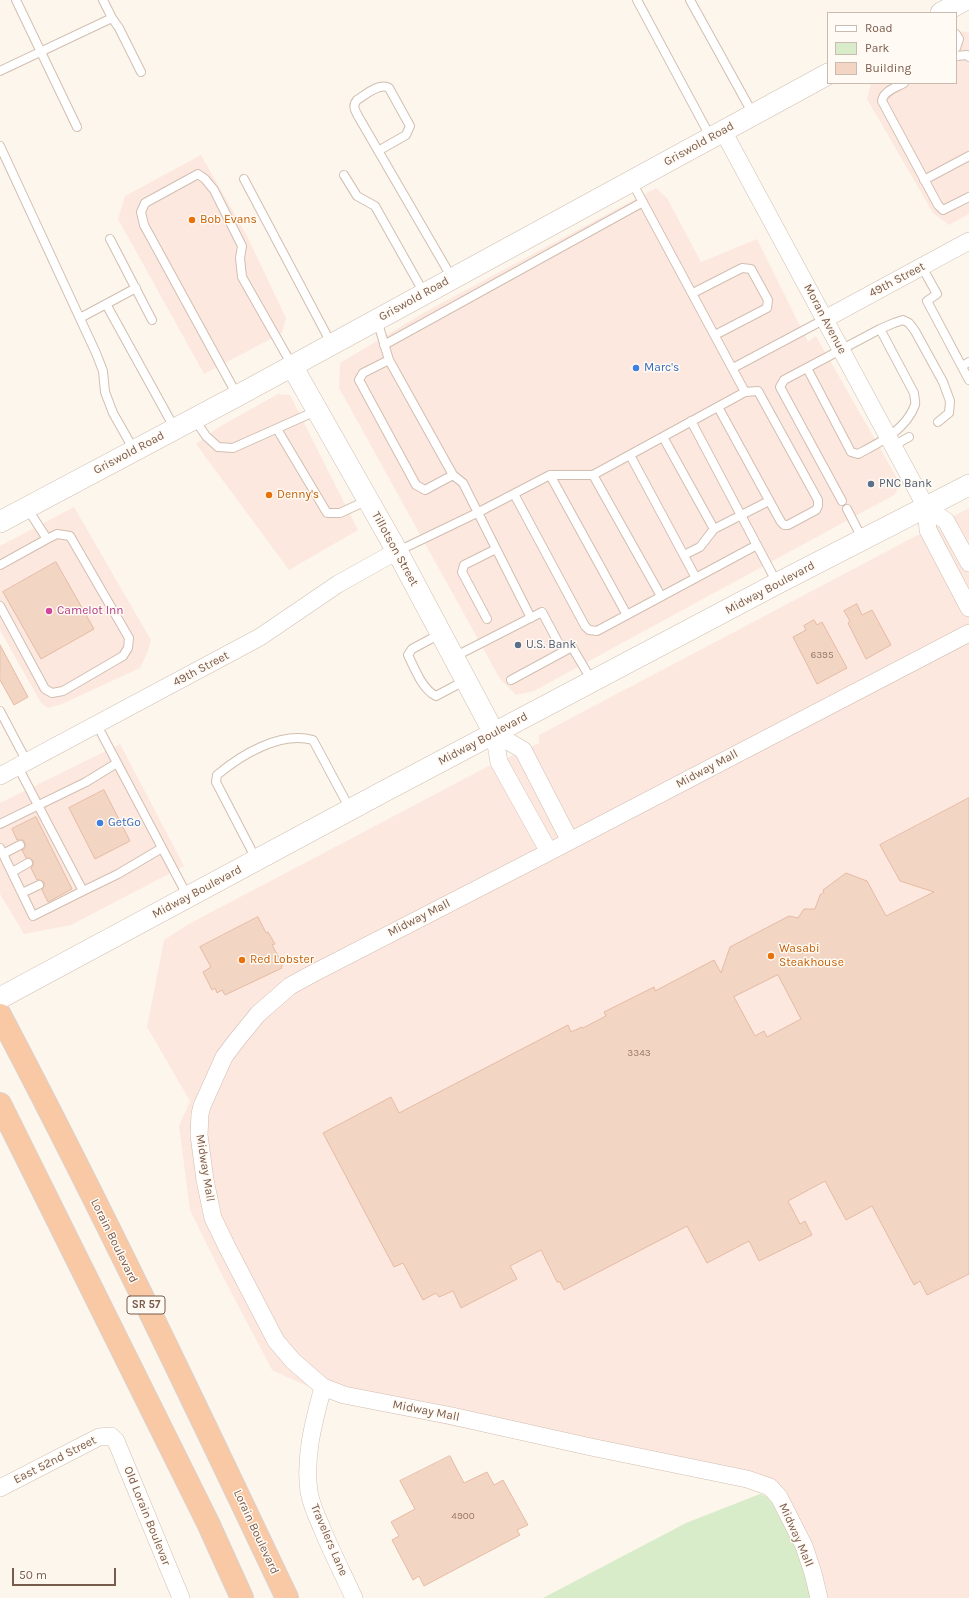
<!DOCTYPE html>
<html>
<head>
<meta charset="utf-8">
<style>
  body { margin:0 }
  #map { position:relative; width:969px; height:1598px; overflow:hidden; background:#fdf6ec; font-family:Karla,sans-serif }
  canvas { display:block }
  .legend { position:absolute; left:827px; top:12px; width:130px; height:72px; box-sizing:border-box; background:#fffaf3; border:1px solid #cabbb1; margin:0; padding:5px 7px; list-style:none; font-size:12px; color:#7a5c4d }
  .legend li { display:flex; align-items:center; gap:8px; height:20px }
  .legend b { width:20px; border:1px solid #cabbb1 }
  .scale { position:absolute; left:12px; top:1568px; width:104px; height:18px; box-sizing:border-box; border:2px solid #7a5c4d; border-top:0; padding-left:5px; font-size:12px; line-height:14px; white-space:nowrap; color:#7a5c4d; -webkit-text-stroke:3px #fffaf3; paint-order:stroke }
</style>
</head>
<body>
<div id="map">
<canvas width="969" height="1598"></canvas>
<ul class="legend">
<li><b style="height:5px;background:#fff"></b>Road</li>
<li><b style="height:11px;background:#d8ecc9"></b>Park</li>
<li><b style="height:11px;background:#f3d5c3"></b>Building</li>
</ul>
<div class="scale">50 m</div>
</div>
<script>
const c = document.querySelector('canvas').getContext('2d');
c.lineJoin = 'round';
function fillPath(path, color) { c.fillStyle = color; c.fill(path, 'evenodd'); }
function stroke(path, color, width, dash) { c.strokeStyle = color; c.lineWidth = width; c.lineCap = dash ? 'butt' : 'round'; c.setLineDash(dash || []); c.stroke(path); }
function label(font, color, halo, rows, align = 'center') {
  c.font = font + ' Karla,sans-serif'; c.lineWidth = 3; c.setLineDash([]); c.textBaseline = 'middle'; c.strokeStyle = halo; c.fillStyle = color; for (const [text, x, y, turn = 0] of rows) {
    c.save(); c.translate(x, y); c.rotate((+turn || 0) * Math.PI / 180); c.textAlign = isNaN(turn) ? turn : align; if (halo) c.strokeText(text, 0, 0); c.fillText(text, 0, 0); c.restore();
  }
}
fillPath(new Path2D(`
  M964,31L969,33V214L949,225L933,213L867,99L871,83H956V35Z
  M201,155L246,234L286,318L282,333L204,374L118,219L125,196Z
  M656,188L667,198L701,262L757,239L808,342L816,336L901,485L894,495L534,691L516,695L500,679L339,388L340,363L425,312Z
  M278,394L290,395L358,530L289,570L196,444L219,427Z
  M74,507L151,640L147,653L140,668L62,704L48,708L41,703L0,630V546Z
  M969,508V1598H813L810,1585L774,1502L763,1492L697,1476L346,1404L272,1370L220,1271L190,1210L179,1126L190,1101L147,1027L164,940L187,925L483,769L539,743V735Z
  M120,744L184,866L71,925L24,934L0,894V803Z`), '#fde8e0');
fillPath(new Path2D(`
  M760,1494L766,1496L772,1503L800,1556L808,1583L810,1598H543L686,1523Z`), '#d8ecc9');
const building = new Path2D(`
  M56,562L94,629L41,659L3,592Z
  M857,604L862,615L872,610L891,645L866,659L848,623L850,621L844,611Z
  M814,620L817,625L822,622L847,668L817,684L793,637L806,630L804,626Z
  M0,645L28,697L14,705L0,680Z
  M104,790L130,841L95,859L69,808Z
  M969,798V1274L927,1295L920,1281L914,1285L872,1206L846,1220L825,1181L788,1201L800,1224L805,1221L812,1235L759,1261L749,1241L707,1263L687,1226L564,1290L560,1282H557L541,1250L510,1266L517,1279L461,1308L453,1291L439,1297L436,1293L423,1300L403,1263L394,1267L323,1133L391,1097L399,1113L568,1025L571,1032L582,1027L583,1028L606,1016L604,1012L654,987L655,991L714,960L721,973L730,947L789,916L798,918L804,909H815L820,895L824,892L823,890L846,873L867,881L886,916L934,892L900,881L880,845ZM778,975L801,1019L767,1037L764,1031L755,1036L734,997Z
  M36,817L72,889L48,902L42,890L44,886V882L40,880H37L31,868L33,865V861L30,858H26L22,850L25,848V843L23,840H17L12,829Z
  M258,917L266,933L268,932L275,944L272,945L283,965L281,966L282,968L225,995L222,990L217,993L215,988L212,990L203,972L211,967L200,947Z
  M450,1456L464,1483L487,1472L494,1485L503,1480L528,1525L517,1530L520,1535L424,1586L419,1576L413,1580L392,1540L399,1536L391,1522L415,1509L400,1481Z`);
fillPath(building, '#f3d5c3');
stroke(building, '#e6bba3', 1);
const service = new Path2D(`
  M16,0L77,127
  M103,0L112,18
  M637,0L711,138
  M690,0L753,114
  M956,34L959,39L956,48
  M956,56L967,55L969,57
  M0,71L112,18L119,28L141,72
  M904,83C897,87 883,91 882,101L938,205L943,210L969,197
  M0,146L96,353L103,371L105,392L113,413L134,450
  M378,151L406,135L410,126L389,88C380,82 365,95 357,100C352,106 355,110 358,116L452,278
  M344,175L357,196L375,206L424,293
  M244,179L331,343
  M924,180L969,156
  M632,182L745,392
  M110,239L152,320
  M922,267L937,294L927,301L969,380
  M693,293L742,268L751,269L768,300L767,308L715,335
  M106,304L175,429
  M80,318L136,288
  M377,320L389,360L453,475L463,483L531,618
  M880,329L894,323L903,320L909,323L915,331L943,382L950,401L949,413L938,422
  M384,345L643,202
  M389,360L363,373L359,380L416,485L425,490L453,475
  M962,366L969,362
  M733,368L825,319
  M807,368L851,452L858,454C879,443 906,430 915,405C916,402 914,396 914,393L880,329L784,380L780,387L842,501
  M237,395L144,225L141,212L145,203L198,174L205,179L214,190L242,246L240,258L242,277L292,365
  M195,420L206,436L218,447L233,448L316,411
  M691,421L777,583
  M277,429L327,513H340L368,500
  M663,437L714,529
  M893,446L909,437
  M630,455L696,578
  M550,475L627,615
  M593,475L661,596
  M514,494L585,626L589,630L597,631L757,545
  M847,509L863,540
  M398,551L477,513L550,475H593L745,392L758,391L818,500V506L816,510L788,525H784L781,522L718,407
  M684,555L700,547L714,529L769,501
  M0,565L47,539
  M0,606L45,689L52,693L63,691L123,656L128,648L129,638L70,536L57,534L47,539L27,508
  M487,619L462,572L464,565L496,549
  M440,634L412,649L408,655C415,669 422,689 436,696L466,680
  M454,657L542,612L559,644L572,647L592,681
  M511,680L572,647
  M0,711L27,762
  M97,725L188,897
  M18,767L83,891L118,874L162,848
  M0,824L86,782L117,763
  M0,848L33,916L83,891
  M3,854L20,845
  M256,859L216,782L217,775C241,755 280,731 313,740L350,809
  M12,872L28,863
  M22,893L39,885`);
const minor = new Path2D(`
  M723,131L926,507L928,530L969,608
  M825,319L969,241
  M926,507L946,521L969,563
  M494,733L523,750L570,841
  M494,733L499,762L549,852
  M0,776L260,637L338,584L397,551
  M323,1387C314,1421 304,1456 309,1492C311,1503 316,1515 321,1526C331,1551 343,1574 354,1598
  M0,1488L99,1437L111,1436L116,1441L181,1598
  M819,1598L813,1573L804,1546L779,1497L770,1487L747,1479L591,1447L452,1416L344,1395L323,1387L293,1361L276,1341L227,1247L213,1218L205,1180L199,1135L200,1114L202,1106L224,1057L236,1041L258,1014L290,986L312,974L549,852L969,633`);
const tertiary = new Path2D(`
  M941,13L965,0
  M292,366L397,551L494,733
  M0,522L237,396L828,74
  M0,998L381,793L778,583L969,485`);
const trunk = new Path2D(`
  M0,1015C101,1207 194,1402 287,1598
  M0,1104L208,1523L242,1598`);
stroke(service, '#d1beb0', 10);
stroke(minor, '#d1beb0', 18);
stroke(tertiary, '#d1beb0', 22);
stroke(trunk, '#dad1cd', 24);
stroke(service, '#fff', 8);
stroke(minor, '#fff', 17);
stroke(tertiary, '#fff', 21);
stroke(trunk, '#f9c8a4', 22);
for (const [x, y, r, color] of [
  [192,220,4,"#e8710a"],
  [636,368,4,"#3f7fe0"],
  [871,484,4,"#5c6f8a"],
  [269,495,4,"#e8710a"],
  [49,611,4,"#d1479c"],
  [518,645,4,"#5c6f8a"],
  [100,823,4,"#3f7fe0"],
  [771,956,4,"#e8710a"],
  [242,960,4,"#e8710a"]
]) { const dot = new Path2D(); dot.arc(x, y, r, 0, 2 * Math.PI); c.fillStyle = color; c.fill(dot); stroke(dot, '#fffaf3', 1.5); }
label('10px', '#987a6a', null, [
  ["6395",822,655],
  ["3343",639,1053],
  ["4900",463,1516]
]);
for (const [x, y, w] of [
  [146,1305,38]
]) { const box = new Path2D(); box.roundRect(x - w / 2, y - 9, w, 18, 3); c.fillStyle = '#fffaf3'; c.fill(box); stroke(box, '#7a5c4d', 1); }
label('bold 11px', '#7a5c4d', null, [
  ["SR 57",146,1305]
]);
label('12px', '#7a5c4d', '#fffaf3', [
  ["Griswold Road",699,144,-29],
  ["49th Street",897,280,-28],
  ["Griswold Road",414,299,-29],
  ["Moran Avenue",825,319,62],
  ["Griswold Road",129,453,-28],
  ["Tillotson Street",395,549,61],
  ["Midway Boulevard",770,588,-28],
  ["49th Street",201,669,-28],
  ["Midway Boulevard",483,739,-28],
  ["Midway Mall",707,769,-28],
  ["Midway Boulevard",197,892,-28],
  ["Midway Mall",419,918,-27],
  ["Midway Mall",205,1168,81],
  ["Lorain Boulevard",114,1241,64],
  ["Midway Mall",426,1411,11],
  ["East 52nd Street",55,1460,-27],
  ["Old Lorain Boulevar",147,1516,68],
  ["Lorain Boulevard",256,1532,65],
  ["Midway Mall",796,1535,66],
  ["Travelers Lane",329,1540,67]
]);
label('12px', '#c56008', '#fffaf3', [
  ["Bob Evans",200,220],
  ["Denny's",277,495],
  ["Wasabi",779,949],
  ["Steakhouse",779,963],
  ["Red Lobster",250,960]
], 'left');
label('12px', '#366cbe', '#fffaf3', [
  ["Marc's",644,368],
  ["GetGo",108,823]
], 'left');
label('12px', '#4e5e75', '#fffaf3', [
  ["PNC Bank",879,484],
  ["U.S. Bank",526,645]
], 'left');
label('12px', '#b23c85', '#fffaf3', [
  ["Camelot Inn",57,611]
], 'left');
</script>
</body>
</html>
